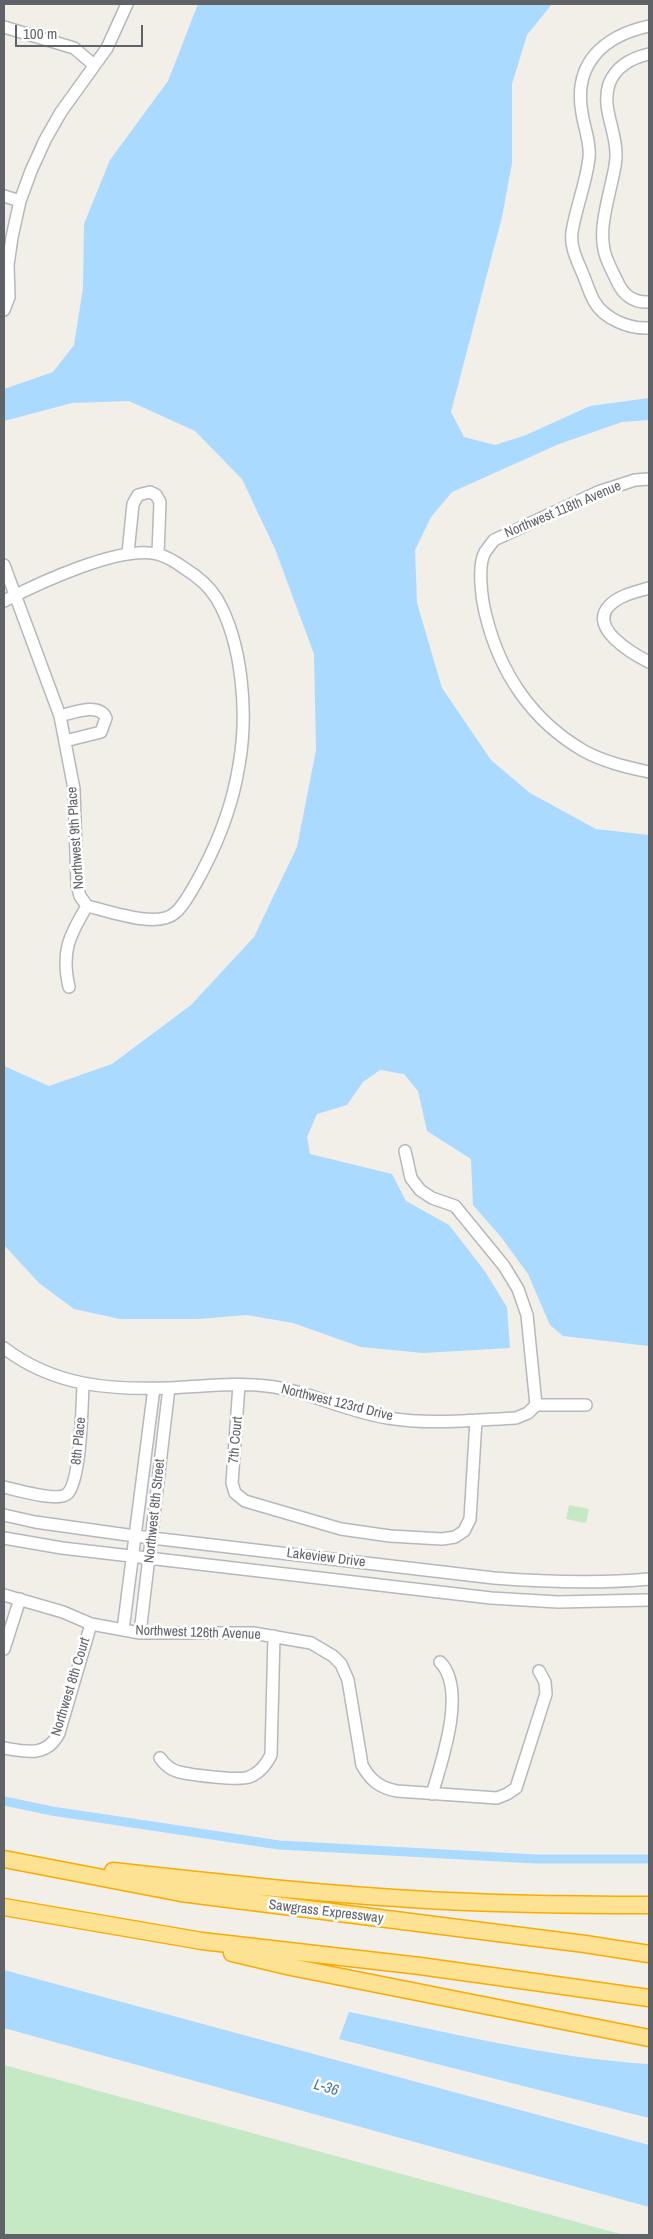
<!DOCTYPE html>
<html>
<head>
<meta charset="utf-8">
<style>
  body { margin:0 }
  #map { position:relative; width:653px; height:2239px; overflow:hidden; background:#f1efe8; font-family:"Archivo Narrow",sans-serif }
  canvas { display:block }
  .frame { position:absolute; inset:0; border:5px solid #5f6368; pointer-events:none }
  .scale { position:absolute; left:15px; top:25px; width:128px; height:22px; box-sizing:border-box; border:2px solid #5f6368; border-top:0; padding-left:6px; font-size:15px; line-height:18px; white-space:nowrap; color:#5f6368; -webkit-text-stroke:4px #fff; paint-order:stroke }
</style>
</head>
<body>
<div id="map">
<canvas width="653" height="2239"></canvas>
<div class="frame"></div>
<div class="scale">100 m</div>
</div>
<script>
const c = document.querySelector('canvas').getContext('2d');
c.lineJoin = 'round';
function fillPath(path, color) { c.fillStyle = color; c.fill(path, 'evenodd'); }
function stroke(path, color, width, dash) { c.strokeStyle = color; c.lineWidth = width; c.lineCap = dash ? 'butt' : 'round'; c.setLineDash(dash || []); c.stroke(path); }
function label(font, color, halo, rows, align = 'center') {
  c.font = font + ' "Archivo Narrow",sans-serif'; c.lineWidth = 5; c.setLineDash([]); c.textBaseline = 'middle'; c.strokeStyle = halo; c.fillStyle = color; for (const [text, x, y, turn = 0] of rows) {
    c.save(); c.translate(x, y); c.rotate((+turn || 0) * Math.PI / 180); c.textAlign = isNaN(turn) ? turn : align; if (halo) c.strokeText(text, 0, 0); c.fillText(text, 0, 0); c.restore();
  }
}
fillPath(new Path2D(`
  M569,1505L589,1509L586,1523L566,1519Z
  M4,2065L624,2235H4Z`), '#c5e8c5');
fillPath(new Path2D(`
  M198,4H552L527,35L512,84V163L502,217L451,412L464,437L495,445L526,435L590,406L649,398V420L622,422L559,444L452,492L431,517L415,550L417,603L442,688L491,760L530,793L596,829L649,835V1346L563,1336L550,1325L528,1274L501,1237L473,1205L471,1159L427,1131L418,1091L404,1074L380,1070L363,1082L347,1105L317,1114L307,1137L310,1154L392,1174L406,1201L449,1225L484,1270L507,1307L510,1348L423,1353L361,1347L293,1323L247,1315L198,1319H120L74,1309L39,1283L4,1245V1066L49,1086L112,1064L191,1005L254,937L297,847L316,750L314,654L275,549L242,479L195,431L129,401L72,403L4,421V389L53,372L74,345L83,288L84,224L110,160L168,81Z
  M4,1970L649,2145V2207L4,2028Z
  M349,2012C449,2032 548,2058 649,2064V2118L339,2039Z`), '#aadaff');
stroke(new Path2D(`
  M4,1801L52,1811L279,1845L536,1859H649`), '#aadaff', 9);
const minor = new Path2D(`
  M649,26C603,36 573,64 582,113C584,128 591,143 589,158C586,184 576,207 572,232C570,247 577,260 582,272C586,281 589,292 594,301C604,319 629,329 649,328
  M4,27L74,48L94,65
  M649,54C631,58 616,66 609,84C601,109 617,131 616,156C616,165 613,176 611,185C606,208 598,234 606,257C609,265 613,273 617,281C623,295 634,303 649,302
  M4,196L20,201
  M4,310L9,297L8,265L12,237L20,201L31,171L45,140L61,112L107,48L127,4
  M649,479L635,480L598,492L494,540C491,544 488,548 485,552C477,566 482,601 486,616C500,673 532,721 584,751C604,762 627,767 649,772
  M128,553L133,504L138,495L150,492L156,495L160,502L158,554
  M4,565L60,716L74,789L77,885L80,896L87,906C69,936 61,952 69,987
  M649,588C636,592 619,595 609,606C588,628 633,654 649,662
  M4,601C39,583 120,545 157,554C166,556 177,563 184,568C197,576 209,586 217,599C243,644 248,715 239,765C233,803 220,838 202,872C196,883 185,905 175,913C157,929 109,911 87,906
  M60,716C72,713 99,702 106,718L101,732L65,741
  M405,1151L411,1178L420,1190L432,1198L455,1206L504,1266L518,1289L527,1315L536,1405
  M4,1348C54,1386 109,1390 169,1388C201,1387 235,1382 267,1386C309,1391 347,1412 388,1418C429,1425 475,1420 516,1418L528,1413L536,1405H586
  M239,1385L232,1483L235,1493L245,1501L341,1529L390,1536L442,1539L455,1537L464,1531L470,1519L476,1420
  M4,1487C17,1490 57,1502 67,1494C81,1482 82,1405 83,1385
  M4,1515L35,1522L135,1536L494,1578C546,1582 597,1584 649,1579
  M4,1538L62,1548L491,1598L558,1602L649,1600
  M4,1595L63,1612L91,1624L140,1633H253L311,1643L333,1656L341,1664L348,1680L362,1765C370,1780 380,1788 397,1791L497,1798L507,1794L516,1788L546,1694L545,1682L539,1671
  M123,1630L154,1388
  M140,1633L169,1388
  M4,1649L20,1599
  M4,1748C27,1752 47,1757 59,1733L91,1624
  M160,1758C165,1765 171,1770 179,1772C192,1775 239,1781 249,1777C260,1773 266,1765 271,1755L274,1636
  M432,1794C442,1761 467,1689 440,1662`);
const highway = new Path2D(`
  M4,1859L181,1893L585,1944L649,1954
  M113,1871C212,1882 311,1893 411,1899C490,1904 570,1905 649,1905
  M4,1907L202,1941L420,1966L649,1998
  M232,1953L291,1967L649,2038`);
stroke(minor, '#b5b8bc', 14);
stroke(highway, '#f9ab00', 19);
stroke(minor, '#fff', 11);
stroke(highway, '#fde293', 16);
label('14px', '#5f6368', '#fff', [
  ["Northwest 118th Avenue",563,510,-23],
  ["Northwest 9th Place",76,838,-94],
  ["Northwest 123rd Drive",337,1403,14],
  ["7th Court",236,1440,-85],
  ["8th Place",79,1441,-84],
  ["Northwest 8th Street",155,1511,-84],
  ["Lakeview Drive",326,1558,7],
  ["Northwest 126th Avenue",198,1633,2],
  ["Northwest 8th Court",71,1687,-73],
  ["Sawgrass Expressway",326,1912,7]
]);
label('italic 15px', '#4174aa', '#fff', [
  ["L-36",326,2088,16]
]);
</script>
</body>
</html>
